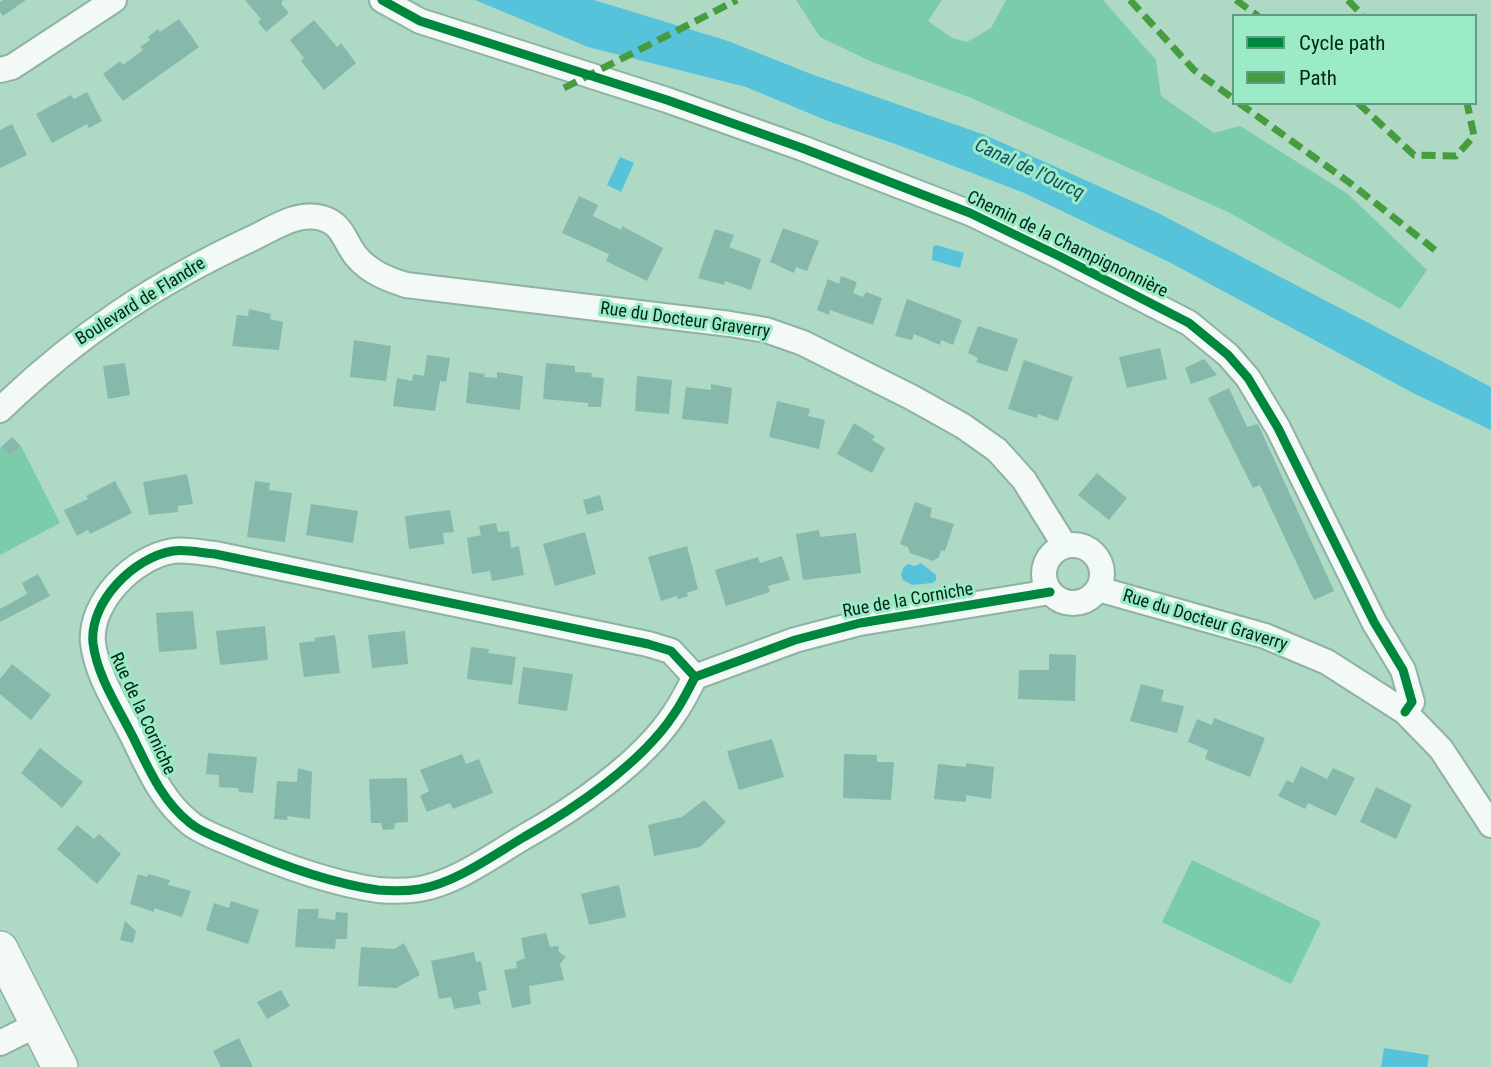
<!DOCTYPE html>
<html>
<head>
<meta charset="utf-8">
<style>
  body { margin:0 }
  #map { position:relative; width:1491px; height:1067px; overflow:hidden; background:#add9c5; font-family:"Roboto Condensed",sans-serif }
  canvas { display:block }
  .legend { position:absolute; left:1232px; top:14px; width:245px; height:91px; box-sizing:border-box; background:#9bebc7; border:2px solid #5f9c81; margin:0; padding:9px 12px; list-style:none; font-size:21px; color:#042619 }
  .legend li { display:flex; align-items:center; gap:14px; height:35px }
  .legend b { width:35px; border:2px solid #5f9c81 }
</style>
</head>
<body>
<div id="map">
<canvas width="1491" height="1067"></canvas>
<ul class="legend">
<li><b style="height:9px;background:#00873e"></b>Cycle path</li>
<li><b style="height:9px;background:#479c3e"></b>Path</li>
</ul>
</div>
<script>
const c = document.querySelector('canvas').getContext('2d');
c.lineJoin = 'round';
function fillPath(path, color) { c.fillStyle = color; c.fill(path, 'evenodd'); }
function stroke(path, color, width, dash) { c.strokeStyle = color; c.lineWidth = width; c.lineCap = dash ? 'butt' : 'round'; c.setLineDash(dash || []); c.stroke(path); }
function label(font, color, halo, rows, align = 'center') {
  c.font = font + ' "Roboto Condensed",sans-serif'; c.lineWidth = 6; c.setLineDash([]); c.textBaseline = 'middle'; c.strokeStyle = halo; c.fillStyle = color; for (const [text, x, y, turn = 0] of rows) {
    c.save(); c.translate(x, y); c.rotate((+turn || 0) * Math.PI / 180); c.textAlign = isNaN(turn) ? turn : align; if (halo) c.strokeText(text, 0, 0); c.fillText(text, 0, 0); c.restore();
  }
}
fillPath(new Path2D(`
  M796,0H942L928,21L952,38L967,42L991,28L1006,0H1103L1156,60L1161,96L1214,133L1240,126L1348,194L1427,270L1400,309L1228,212L969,97L872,62L820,37Z
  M21,446L60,523L0,555V448L1,447L10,456Z
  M1192,860L1321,922L1291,984L1162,922Z`), '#7bccab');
fillPath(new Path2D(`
  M475,0H594L728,41L811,74L985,135L1156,212L1491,387V430L1415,394L1169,262L1022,192L901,146L828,121L746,87L588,47Z
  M620,157L634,163L621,192L607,185Z
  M936,245L964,253L960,268L932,260L933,247Z
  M921,563L936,575V580L933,583L912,585L903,580L901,575L903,568L908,564L915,566Z
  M1384,1048L1429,1055L1427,1067H1381Z`), '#56c3db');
fillPath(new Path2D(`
  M3,0H26L3,16L0,12V2Z
  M245,0H283L281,4L289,13L266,32L258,22L261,19Z
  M179,19L199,47L123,101L103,74L120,61L123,65L143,50L140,47L150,40L148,37L158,29L160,32Z
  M314,20L337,47L341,43L356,63L324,90L301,61L304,58L290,40Z
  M87,92L102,121L89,128L87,124L52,143L36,114L71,95L74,99Z
  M12,124L27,155L0,168V130Z
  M579,196L598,205L593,216L621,230L622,226L663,248L647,281L606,261L609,254L562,233Z
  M783,228L819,241L807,271L796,267L794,273L770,262Z
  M715,229L734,235L729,247L761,259L751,290L725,281L724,285L698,278Z
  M841,276L857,282L853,293L863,297L866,292L882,298L873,325L830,310L829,315L817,310L828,279L839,284Z
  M907,299L962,320L953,345L941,340L940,345L914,334L912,340L895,336Z
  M249,309L271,314L270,319L283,322L279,350L232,346L237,315L248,316Z
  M978,326L1018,339L1007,372L976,362L978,358L968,353Z
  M354,340L391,346L386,381L350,377Z
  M1160,348L1167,379L1127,388L1119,357Z
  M427,355L450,358L446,382L440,381L435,411L393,406L397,378L412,381L413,374L424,376Z
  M1204,359L1217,375L1191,384L1185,368Z
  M1024,360L1073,377L1058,421L1038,414L1037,418L1008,409Z
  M125,363L130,395L108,399L103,366Z
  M546,363L575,366V372L592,373L591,377L604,378L601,407H588V403L543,399Z
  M469,372L485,374L484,377L497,378V372L523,376L520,410L466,403Z
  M637,376L672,380L669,414L635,411Z
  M711,384L732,388L728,424L682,419L686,387L711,390Z
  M1229,388L1247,427L1258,424L1334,591L1314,600L1260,485L1253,488L1208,398Z
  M777,401L810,409L808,416L825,420L819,449L769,437Z
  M854,423L875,436L872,440L885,448L872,473L837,454Z
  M12,437L21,446L10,456L1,447Z
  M1097,473L1127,498L1109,520L1078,495Z
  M187,474L193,504L178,506V512L149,515L143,482Z
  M115,481L132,513L90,534L88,530L77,536L64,510L88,499L86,496Z
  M255,481L270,483L269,490L292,493L285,542L247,537Z
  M600,495L604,510L587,515L583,500Z
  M915,502L932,508L930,517L954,524L945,551L941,550L939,557L933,561L910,553L908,547L900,544Z
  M311,504L358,511L353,543L306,535Z
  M450,510L454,532L443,533L444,544L409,549L405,516Z
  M496,523L498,532L509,531L511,548L519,546L524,575L492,581L490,571L472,574L467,538L481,535L479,526Z
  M819,530L820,537L856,533L861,573L803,580L796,534Z
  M585,532L596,574L555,586L543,544Z
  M687,546L698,589L687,593L688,596L678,599L676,596L661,601L648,557Z
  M782,556L790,580L768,586L770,592L726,606L715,570L758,557L760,563Z
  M38,574L50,596L0,622V609L27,594L22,583Z
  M193,611L197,649L159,652L156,613Z
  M265,626L268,660L220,665L216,631Z
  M405,631L408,664L372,668L368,635Z
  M335,635L340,673L304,677L299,643L315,641L314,638Z
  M471,647L489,649L488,653L516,657L512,685L467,679Z
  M1049,654L1076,655L1075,701L1018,699L1019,670H1049Z
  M12,664L51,695L31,720L0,694V679Z
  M523,667L573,674L567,711L518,704Z
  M1141,684L1164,690L1161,701L1184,706L1177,733L1130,721Z
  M1214,718L1265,738L1250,777L1205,759L1208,750L1188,742L1197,719L1212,725Z
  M772,739L784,777L739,790L727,751Z
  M40,748L83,782L62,808L21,773Z
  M208,753L257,757L253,793L239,792L238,788L219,787V775L206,774Z
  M462,754L466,764L479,759L493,793L453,809L450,803L427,812L420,796L429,791L420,770Z
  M844,754L877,755V762H894L891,800L843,798Z
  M966,763L994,767L991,799L966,795V802L934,799L938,764L966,767Z
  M1301,766L1327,779L1333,768L1355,778L1336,816L1308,803L1305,809L1278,796L1287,780L1293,783Z
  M298,768L312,772L310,819L287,816L288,820L274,819L277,781L297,782Z
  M407,778L408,822L395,823L394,829L383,830L381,823H371L369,779Z
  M1376,787L1412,805L1396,839L1360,822Z
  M704,800L726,822L700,847L654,856L648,825L682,817Z
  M77,825L94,839L99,834L121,854L97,884L57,849Z
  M138,874L147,877L148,874L170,880L168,885L191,891L182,917L154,908V912L130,904Z
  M619,885L626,917L589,925L581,894Z
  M231,901L259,910L248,944L206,930L214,903L229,908Z
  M298,909H319L318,918L335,920L336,912L348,913L347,939H336L335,949L295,947Z
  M125,921L136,931L133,943L120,940Z
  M546,933L550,947L558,946L559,952L566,957L560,964L564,980L529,986L531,1004L512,1008L504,970L517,968L516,962L525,958L521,938Z
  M404,943L420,975L396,988L358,986L361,947L394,949Z
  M474,952L476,962L481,961L487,990L478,992L481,1004L454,1009L451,997L439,999L431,961Z
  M281,990L290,1006L267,1019L257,1002Z
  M239,1038L253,1067H221L213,1051Z`), '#86b9ac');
const street = new Path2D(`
  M382,0L420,21L667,100L802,148L970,213L1061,257L1189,323L1228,355L1248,378L1278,428L1374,622L1403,670L1412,702L1405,712
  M0,70L12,67L114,0
  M0,410C77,335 156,283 253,238C274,228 298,211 322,218C343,224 344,241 356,256C369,272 387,279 406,285L730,324L766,330L803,343L911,397L963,426L997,450L1024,480L1065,546
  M1044 574a29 29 0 1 1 58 0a29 29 0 1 1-58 0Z
  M1098,589L1265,636L1327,662L1405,712L1441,749L1491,825
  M695,677L671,651L648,644L215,554C202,553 186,549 173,551C134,557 89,602 93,643C97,676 118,707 132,735C148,767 161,800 190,823C201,832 218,838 232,844C278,864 328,883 378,890C390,891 408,891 420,889C457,882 492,856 524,837C574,809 642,763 674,714C682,703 688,690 695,677L795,640L860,623L1050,592
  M0,1043L38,1024`);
const secondary = new Path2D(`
  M0,949L60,1067`);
stroke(street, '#90b2a3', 28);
stroke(secondary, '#90b2a3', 38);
stroke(street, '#f3f9f6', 24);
stroke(secondary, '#f3f9f6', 35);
stroke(new Path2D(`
  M1130,0L1194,70L1234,99
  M1236,0L1258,16
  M1348,0L1363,16
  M564,88L737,0
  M1239,103L1350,183L1435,250
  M1358,103L1414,155L1456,156L1474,136L1467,103`), '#479c3e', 7, [14, 7]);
stroke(new Path2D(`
  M382,0L420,21L667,100L802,148L970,213L1061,257L1189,323L1228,355L1248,378L1278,428L1374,622L1403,670L1412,702L1405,712
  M695,677L671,651L648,644L215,554C202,553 186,549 173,551C134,557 89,602 93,643C97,676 118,707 132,735C148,767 161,800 190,823C201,832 218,838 232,844C278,864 328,883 378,890C390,891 408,891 420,889C457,882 492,856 524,837C574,809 642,763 674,714C682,703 688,690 695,677L795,640L860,623L1050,592`), '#00873e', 9);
label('18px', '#042619', '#9bebc7', [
  ["Chemin de la Champignonnière",1067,245,26],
  ["Boulevard de Flandre",141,302,-32],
  ["Rue du Docteur Graverry",685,321,8],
  ["Rue de la Corniche",908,601,-10],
  ["Rue du Docteur Graverry",1205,621,17],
  ["Rue de la Corniche",142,714,65]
]);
label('italic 19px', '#154b5e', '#9bebc7', [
  ["Canal de l'Ourcq",1029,170,25]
]);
</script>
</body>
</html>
